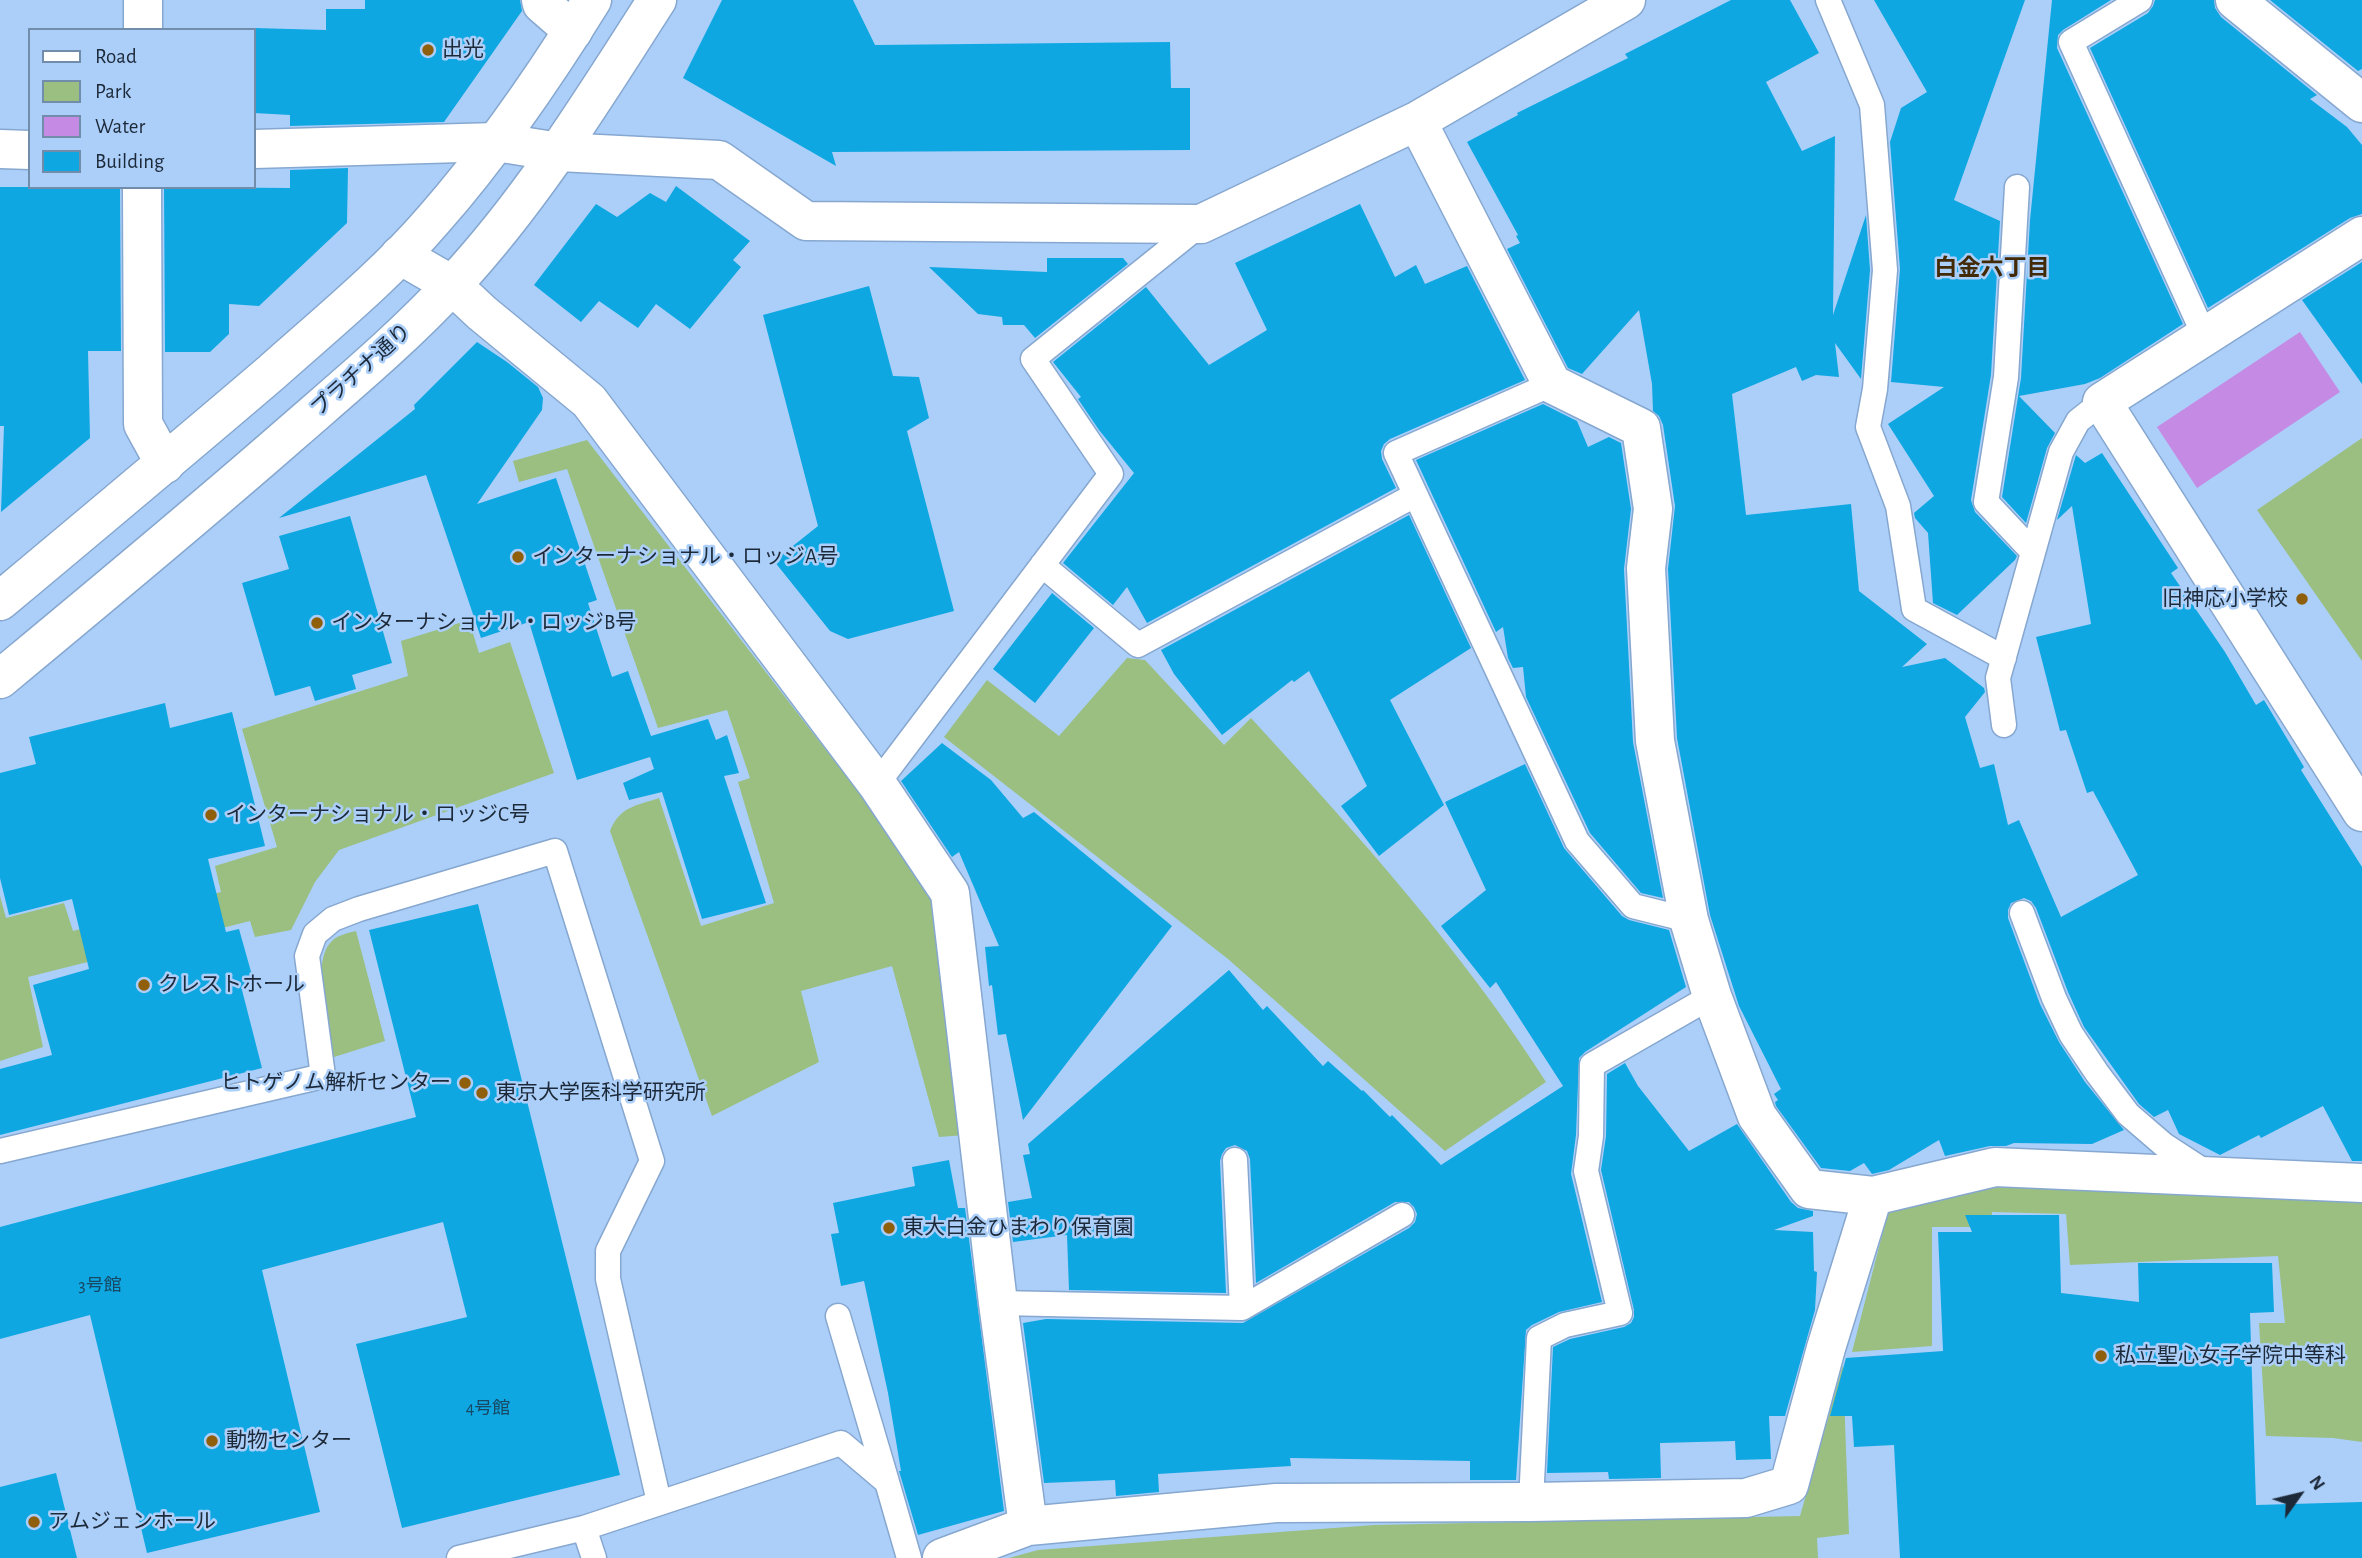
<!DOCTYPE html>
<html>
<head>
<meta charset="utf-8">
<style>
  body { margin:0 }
  #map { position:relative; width:2362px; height:1558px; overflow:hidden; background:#accff9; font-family:"Alegreya Sans",sans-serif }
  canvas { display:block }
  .legend { position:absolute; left:28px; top:28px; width:228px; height:161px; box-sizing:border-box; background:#accff9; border:2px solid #728dac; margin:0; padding:9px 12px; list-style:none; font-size:21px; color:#1c2939 }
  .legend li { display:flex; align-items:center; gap:14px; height:35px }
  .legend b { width:35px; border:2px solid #728dac }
  .north { position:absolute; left:2264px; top:1460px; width:70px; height:70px; -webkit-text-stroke:5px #accff9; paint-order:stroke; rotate:56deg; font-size:19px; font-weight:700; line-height:28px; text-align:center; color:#1c2939 }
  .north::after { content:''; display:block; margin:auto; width:24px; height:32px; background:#1c2939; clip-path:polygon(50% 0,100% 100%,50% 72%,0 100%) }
</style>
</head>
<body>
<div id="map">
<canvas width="2362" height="1558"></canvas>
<ul class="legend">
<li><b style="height:9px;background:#fff"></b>Road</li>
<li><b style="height:19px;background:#9abf80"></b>Park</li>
<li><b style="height:19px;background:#c48ae4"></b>Water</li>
<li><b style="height:19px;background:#0ea7e2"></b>Building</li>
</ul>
<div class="north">N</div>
</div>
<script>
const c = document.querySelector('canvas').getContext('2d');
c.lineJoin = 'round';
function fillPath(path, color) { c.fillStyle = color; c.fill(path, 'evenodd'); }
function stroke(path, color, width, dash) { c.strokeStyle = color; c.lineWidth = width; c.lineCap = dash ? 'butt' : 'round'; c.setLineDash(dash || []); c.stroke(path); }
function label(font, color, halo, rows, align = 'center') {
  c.font = font + ' "Alegreya Sans","Noto Sans JP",sans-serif'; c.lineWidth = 5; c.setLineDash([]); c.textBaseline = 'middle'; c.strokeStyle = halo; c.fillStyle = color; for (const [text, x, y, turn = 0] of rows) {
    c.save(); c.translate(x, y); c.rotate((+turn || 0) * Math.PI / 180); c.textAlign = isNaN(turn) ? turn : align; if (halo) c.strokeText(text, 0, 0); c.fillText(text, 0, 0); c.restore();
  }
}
fillPath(new Path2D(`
  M2362,438V661L2257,510Z
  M587,440L913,863L942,914L965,1135L939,1137L892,966L801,991L819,1062L712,1116L610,831C620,806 636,806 659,798L701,926L774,903L738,782L750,778L727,710L658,728L567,469L519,482L513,461Z
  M469,620L479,653L510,642L554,773L339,850L315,882L291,930L255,937L250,921L28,977L43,1047L0,1061V896L6,918L64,903L73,931L221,892L215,866L277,847L242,729L408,676L401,641Z
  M1127,658L1145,660L1224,745L1251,718C1357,834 1462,950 1546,1082L1445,1151L1228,959L944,737L987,680L1059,736Z
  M356,931L385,1041L334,1057C329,1029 310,964 331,942C337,935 348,933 356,931Z
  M1991,1187L2362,1196V1442L2333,1438L2266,1436L2259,1323H2285L2278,1256L2070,1265L2066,1214L1992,1212L1991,1227H1932V1346L1852,1352L1888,1212Z
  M1843,1365L1849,1534L1817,1538L1818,1558H1009L1038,1550L1374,1525L1800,1516Z`), '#9abf80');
fillPath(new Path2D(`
  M2300,332L2340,392L2197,488L2157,427Z`), '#c48ae4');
fillPath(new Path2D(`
  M365,0H520L522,11L444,122L290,126V115L254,113V28L326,30V9H365Z
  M722,0H853L875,45L1170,42L1171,88H1190V150L832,152L836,166L683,78Z
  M1731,0H1790L1819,53L1766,82L1802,151L1835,136L1833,315L1866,215L1870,270L1861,379L1835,343L1839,377L1816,375L1802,381L1796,367L1732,394L1746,515L1851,504L1859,591L1927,644L1902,667L1945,658L1984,688L1985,692L1965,717L1980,768L1994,764L2008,825L2019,820L2061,917L2138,875L2093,791L2087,793L2066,730L2060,731L2036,637L2091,624L2072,506L2057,520L2076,455L2085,463L2102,453L2178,568L2171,573L2225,652L2256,705L2264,700L2304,767L2301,770L2362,867V1161H2352L2323,1106L2261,1138L2259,1135L2220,1155L2179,1134L2168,1110L2154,1117L2139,1104L2084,1027L2068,992L2036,908L2031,901L2024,898L2011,903L2008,910V918L2040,1004L2059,1042L2085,1082L2124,1130L2092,1144L2014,1143L2006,1146H1990L1945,1156L1939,1140L1889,1170L1872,1174L1864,1163L1850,1171L1821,1168L1776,1106L1775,1102L1778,1100L1774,1094L1781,1089L1739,1006L1710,915L1677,738L1668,569L1675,506L1663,425L1659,416L1653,411L1652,384L1639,310L1582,374L1568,368L1507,249L1520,243L1516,236L1518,235L1467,142L1518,115L1517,113L1628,58L1625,54Z
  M1874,0H2025L1954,200L2000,221L1991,375L1971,500L1975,512L2017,556L2015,560L1957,615L1933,603L1928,533L1915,518L1914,513L1934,496L1888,424L1944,387L1891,382L1900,269L1890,142L1901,108L1927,92Z
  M2052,0H2111L2063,30L2058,35L2057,48L2183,324L2100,378L2085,384L2019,396L2055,433L2047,448L2026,523L2002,497L2021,378L2030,220Z
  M2155,0H2214L2215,8L2221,17L2317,95L2310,99L2347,127L2362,145V214L2350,218L2208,308L2090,48L2148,13L2153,6Z
  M2270,0H2362V69L2358,71Z
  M348,168L347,223L259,306L229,304V334L210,352H165L164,187L290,188V170Z
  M676,186L750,241L733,260L741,267L690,329L656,304L638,328L599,301L581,322L534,285L596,204L617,217L650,193L666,202Z
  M0,187H120L121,351H88L90,438L1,512L4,426H0Z
  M1360,204L1395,277L1416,265L1425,284L1467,266L1525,380L1390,439L1384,444L1381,451L1382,459L1396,488L1147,623L1127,587L1113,605L1063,563L1134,473L1099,430L1078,399L1081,397L1053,362L1146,287L1209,365L1267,330L1235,263Z
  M1047,258H1123L1128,264L1035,338L1024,325H1003L1002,317L978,314L929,267L1047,272Z
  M2362,262V384L2302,300Z
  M869,286L893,376L919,377L929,418L907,431L954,611L848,639L830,631L774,561L818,526L763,315Z
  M477,342L507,362L538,387L543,398L542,410L477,504L556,478L597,600L588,603L612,677L628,671L651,736L708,719L716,740L727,735L739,773L724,776L766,903L702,919L662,792L629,800L623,783L654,769L650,757L577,780L529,622L481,638L426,475L279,518L415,409L414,405Z
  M1543,404L1577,421L1588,447L1609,437L1621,443L1631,509L1624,569L1633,742L1663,898L1641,893L1590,833L1526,697L1523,667L1513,668L1508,658L1503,627L1496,632L1416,460Z
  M1409,515L1471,648L1390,700L1444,805L1379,856L1341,806L1367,786L1309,671L1294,682L1292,680L1222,735L1174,674L1161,650Z
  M350,516L392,663L352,675L356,689L315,701L310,686L275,696L242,583L289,569L279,536Z
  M1052,593L1094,628L1035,703L993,669Z
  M165,703L170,728L232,712L265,846L208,859L226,932L239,929L255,986L242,990L262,1068L0,1135V1069L52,1055L33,985L89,969L72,899L9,915L0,878V773L36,764L29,737Z
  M942,743L991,780L1023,818L1034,812L1172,926L1023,1120L1006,1034L998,1035L992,985L989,986L985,947L999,946L959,852L952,857L901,781Z
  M1525,764L1564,848L1622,916L1629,920L1669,930L1686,987L1585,1052L1579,1058L1576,1135L1571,1174L1602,1302L1559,1312L1532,1325L1526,1330L1516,1480H1470V1461L1290,1458L1291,1466L1158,1474L1159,1492L1116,1496L1115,1480L1044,1483L1023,1323L1046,1319L1243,1323L1409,1228L1415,1222L1417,1214L1414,1207L1409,1202H1395L1256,1283L1250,1159L1247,1151L1235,1145L1226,1148L1222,1154L1220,1161L1226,1293L1069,1290L1067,1235L1013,1242L1008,1202L1032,1198L1023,1155L1030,1154L1028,1144L1229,970L1263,1010L1267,1006L1323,1066L1328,1061L1362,1091L1363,1090L1390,1117L1392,1115L1441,1165L1563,1086L1496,982L1490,988L1441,926L1486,890L1445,802Z
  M478,904L620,1475L402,1528L356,1344L467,1317L443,1222L262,1270L320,1512L147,1553L90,1315L0,1339V1227L416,1117L369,930Z
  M1625,1063L1638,1086L1689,1151L1737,1124L1791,1202L1798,1208L1813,1211V1216L1774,1230L1813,1232L1814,1271L1817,1272L1815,1310L1785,1416H1769L1771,1459L1736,1460L1735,1441L1660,1443L1661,1478L1609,1479L1608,1472L1547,1473L1553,1347L1570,1339L1624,1327L1631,1323L1634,1317V1310L1601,1170L1606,1136L1607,1074Z
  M949,1160L958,1208H965L1004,1511L918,1535L899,1471H901L888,1393L864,1281L841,1286L831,1234L839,1233L833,1203L915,1186L912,1167Z
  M1965,1215H2059L2061,1293L2139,1302L2138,1263H2272L2274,1312L2250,1313L2256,1505L2362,1502V1558H1900L1894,1445L1854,1447L1852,1416H1830L1846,1358L1943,1351L1938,1232H1972Z
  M56,1473L77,1558H0V1487Z`), '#0ea7e2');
const service = new Path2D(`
  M1828,0L1872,105L1885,270L1875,389L1868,427L1898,506L1914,609L2004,658
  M2140,0L2071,42L2205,337
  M2017,187L2006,377L1986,502L2033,552
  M1552,384L1396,453L1577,841L1633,906L1689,920
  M1042,565L1138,645L1415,495
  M2004,725L1998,678L2061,452L2078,421L2102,402
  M877,784L1111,474L1033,359L1201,224
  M2022,913L2054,998L2071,1034L2097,1073L2128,1114L2164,1145L2207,1173
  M0,1151L323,1076L307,956L315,934L333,919L359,909L555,851L652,1161L608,1251V1279L659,1502
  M1235,1160L1242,1308
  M998,1303L1242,1308L1402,1215
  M838,1316L887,1482
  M1531,1502L1539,1338L1565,1325L1620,1313L1586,1171L1591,1136L1592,1065L1712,996
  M584,1528L594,1558
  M459,1558L584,1528L841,1443L887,1482L909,1558`);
const minor = new Path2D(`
  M541,0L542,4L573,31
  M2235,0L2362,103
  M143,30V0
  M1417,121L1552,384L1641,428L1653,509L1646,568L1655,741L1689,920L1712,996L1757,1116L1809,1189L1873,1196
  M0,149L30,150
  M254,149L496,142L559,152L719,160L806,221L1201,224L1417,121L1626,0
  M142,187L143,424L165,464
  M2362,236L2102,402L2362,812
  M400,255L452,285L482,313L589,401L877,784L950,893L998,1303L1028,1526L942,1558
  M1028,1526L1276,1503L1531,1502L1746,1498L1789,1485L1826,1348L1873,1196L1995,1167L2362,1183`);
const secondary = new Path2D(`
  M0,601C91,525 182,449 272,372C327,323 386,275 434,219C493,152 545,76 592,0
  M0,679C99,597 198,515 295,430C349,383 405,336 454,283C533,198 594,98 657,0`);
stroke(service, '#86a7cf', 27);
stroke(minor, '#86a7cf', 41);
stroke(secondary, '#86a7cf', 41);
stroke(service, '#fff', 24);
stroke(minor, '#fff', 38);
stroke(secondary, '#fff', 38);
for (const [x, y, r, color] of [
  [428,50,7,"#8f5f0b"],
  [518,557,7,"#8f5f0b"],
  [2302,599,7,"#8f5f0b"],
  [317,623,7,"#8f5f0b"],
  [211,815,7,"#8f5f0b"],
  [144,985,7,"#8f5f0b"],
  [465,1083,7,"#8f5f0b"],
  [482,1093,7,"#8f5f0b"],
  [889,1228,7,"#8f5f0b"],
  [2101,1356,7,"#8f5f0b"],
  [212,1441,7,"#8f5f0b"],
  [34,1522,7,"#8f5f0b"]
]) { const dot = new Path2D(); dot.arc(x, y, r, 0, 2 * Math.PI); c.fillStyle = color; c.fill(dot); stroke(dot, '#accff9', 2.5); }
label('18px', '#184863', null, [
  ["3号館",100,1286],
  ["4号館",488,1409]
]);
label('21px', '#1c2939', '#accff9', [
  ["出光",442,50],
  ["インターナショナル・ロッジA号",532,557],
  ["旧神応小学校",2288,599,"right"],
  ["インターナショナル・ロッジB号",331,623],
  ["インターナショナル・ロッジC号",225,815],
  ["クレストホール",158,985],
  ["ヒトゲノム解析センター",451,1083,"right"],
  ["東京大学医科学研究所",496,1093],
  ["東大白金ひまわり保育園",903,1228],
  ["私立聖心女子学院中等科",2115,1356],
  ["動物センター",226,1441],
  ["アムジェンホール",48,1522]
], 'left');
label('21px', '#1c2939', '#accff9', [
  ["プラチナ通り",361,370,-42]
]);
label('bold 23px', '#422a06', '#accff9', [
  ["白金六丁目",1992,268]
]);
</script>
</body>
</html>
